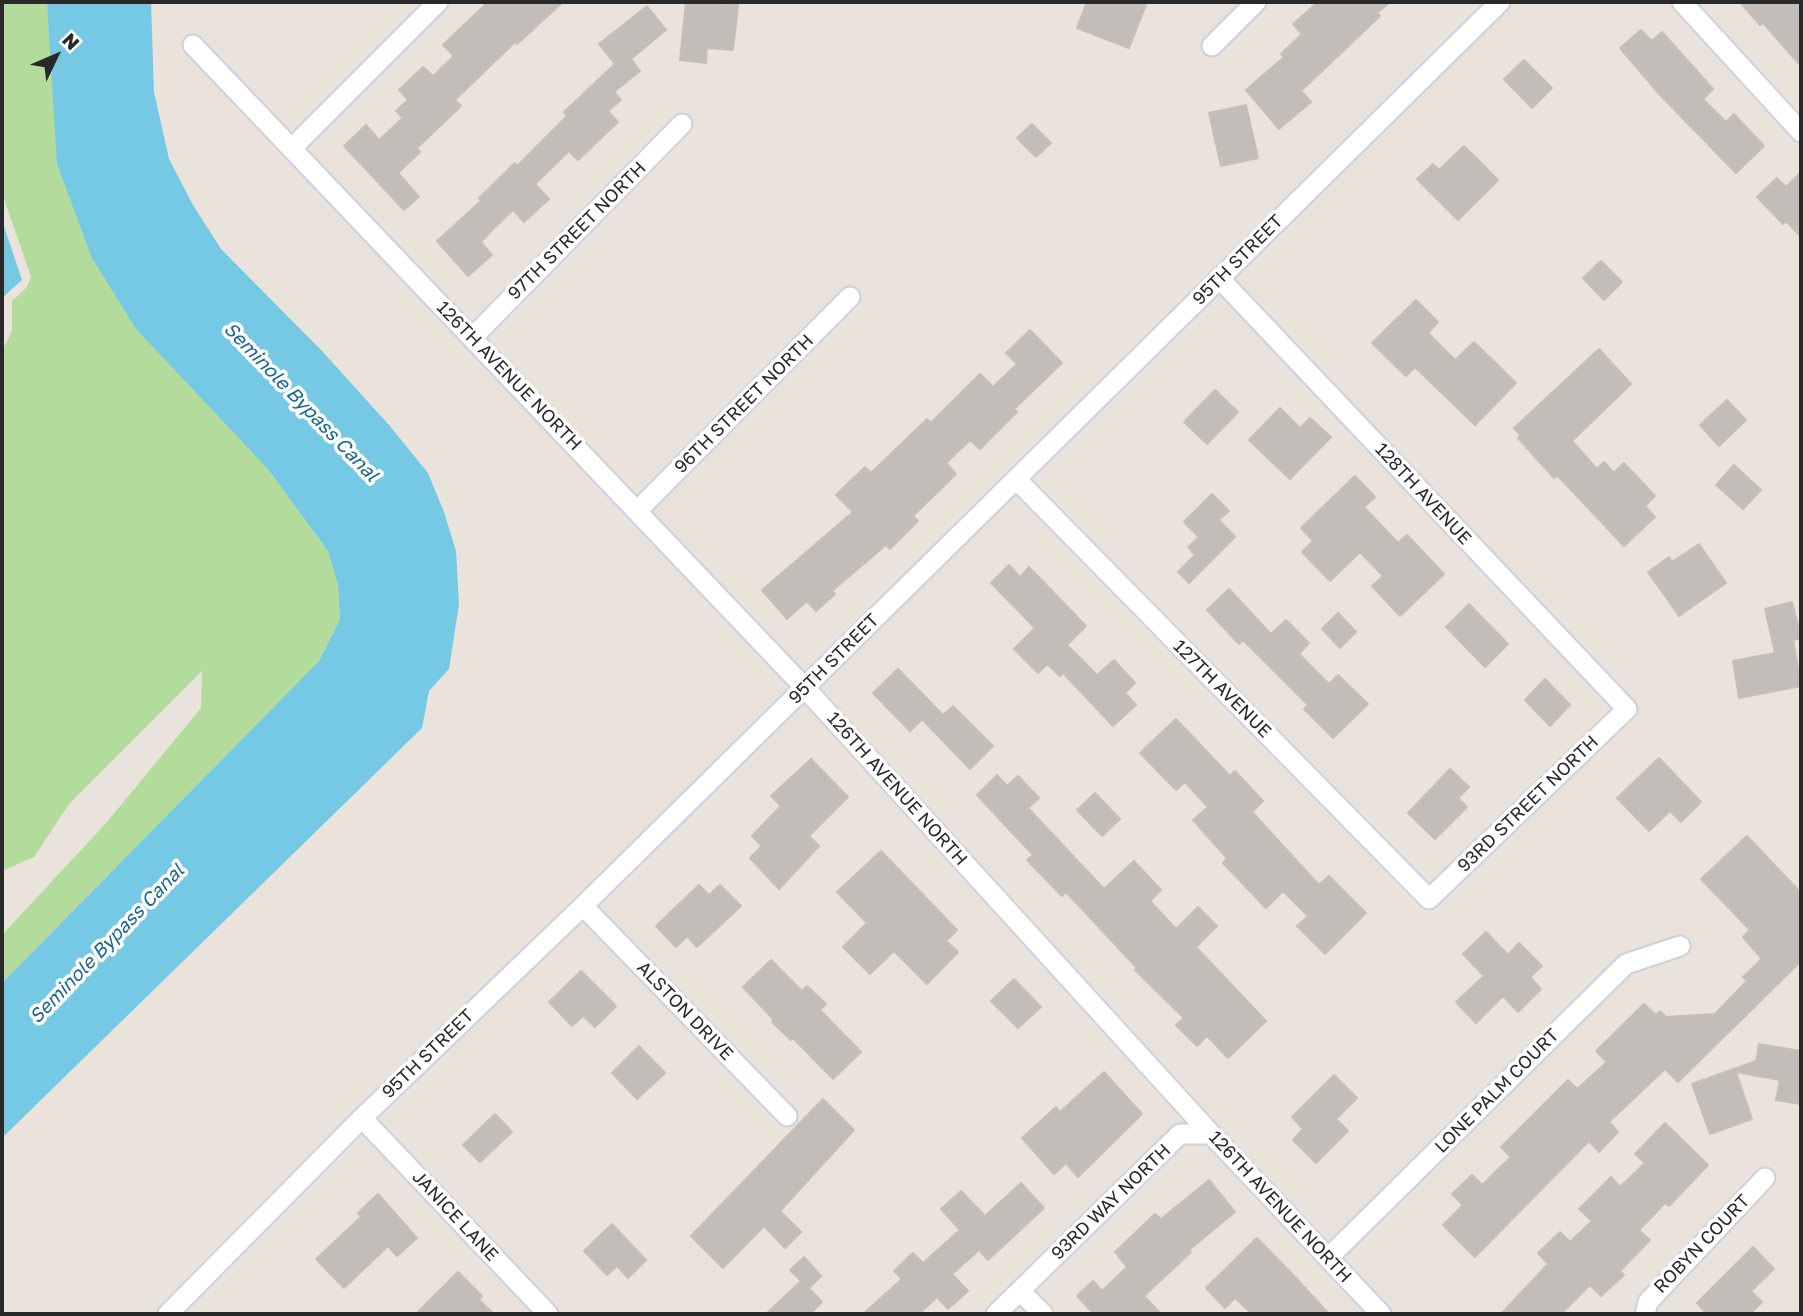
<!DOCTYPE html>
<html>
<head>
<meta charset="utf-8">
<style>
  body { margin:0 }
  #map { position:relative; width:1803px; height:1316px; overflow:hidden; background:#eae3dc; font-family:"Golos Text",sans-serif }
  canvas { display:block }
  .frame { position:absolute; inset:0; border:4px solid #292929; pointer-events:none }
  .north { position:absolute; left:21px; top:21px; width:70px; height:70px; -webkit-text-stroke:5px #fff; paint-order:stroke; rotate:46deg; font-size:19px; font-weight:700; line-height:28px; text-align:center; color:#292929 }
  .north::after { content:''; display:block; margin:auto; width:24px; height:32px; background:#292929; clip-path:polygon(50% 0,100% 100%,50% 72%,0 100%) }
</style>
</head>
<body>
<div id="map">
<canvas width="1803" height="1316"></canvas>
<div class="frame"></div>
<div class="north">N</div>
</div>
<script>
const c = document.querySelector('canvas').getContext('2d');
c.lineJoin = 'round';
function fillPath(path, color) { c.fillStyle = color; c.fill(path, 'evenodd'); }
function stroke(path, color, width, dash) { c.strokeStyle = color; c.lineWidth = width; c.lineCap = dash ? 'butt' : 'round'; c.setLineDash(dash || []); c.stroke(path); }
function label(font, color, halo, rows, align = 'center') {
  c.font = font + ' "Golos Text",sans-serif'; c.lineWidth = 7; c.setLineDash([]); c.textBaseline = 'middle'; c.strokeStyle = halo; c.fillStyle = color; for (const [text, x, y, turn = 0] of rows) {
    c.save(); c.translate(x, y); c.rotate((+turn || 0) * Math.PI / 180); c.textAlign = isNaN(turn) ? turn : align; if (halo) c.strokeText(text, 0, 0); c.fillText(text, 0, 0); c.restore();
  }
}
fillPath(new Path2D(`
  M2,2H47L50,29L267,468L328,551L338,585L340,619L319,661L2,983V935L107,822L201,708L202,671L69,804L34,857L2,871V352L12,330V301L27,287L31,277L2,193Z`), '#b3dc9c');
fillPath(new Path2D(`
  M47,2H151L154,92L169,159L193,205L221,249L322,351L389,425L428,473L444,512L456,551L459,604L449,669L429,691L422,728L2,1138V983L319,661L340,619L338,585L328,551L267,468L136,329L92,258L57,164Z
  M2,220L22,280L2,298Z`), '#76c9e4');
const building = new Path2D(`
  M488,2H563L517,44L515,42L455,100L461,106L417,148L420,152L398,173L419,197L404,210L344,146L366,125L379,140L403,118L396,111L408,100L399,90L423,67L433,76L454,56L443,45Z
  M686,2L738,5L733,50L707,48L706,63L680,60Z
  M1087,2H1137L1146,5L1129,48L1077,28Z
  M1318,2H1390L1377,13L1380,16L1301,91L1311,102L1279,129L1246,90L1284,57L1281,54L1302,34L1293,24Z
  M1740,2H1801V66L1763,23L1760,25Z
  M647,6L666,30L631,59L640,71L614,92L621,100L608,111L618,122L578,160L569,151L535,184L549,199L524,222L513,210L492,230L481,242L492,255L468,276L437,241L481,201L479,198L515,163L517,166L567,116L564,112L615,64L599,44Z
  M1641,30L1652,41L1662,32L1713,89L1703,99L1726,122L1734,114L1764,146L1736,173L1661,96L1620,48Z
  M1524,60L1552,88L1532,108L1504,79Z
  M1246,105L1258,158L1221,166L1209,113Z
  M1032,124L1051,143L1036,157L1017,138Z
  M1464,146L1498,180L1458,220L1417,179L1433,164L1439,170Z
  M1801,172V237L1786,221L1783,224L1757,197L1777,178L1786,187Z
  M1601,261L1622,282L1604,300L1583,278Z
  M1416,300L1438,322L1428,333L1455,360L1474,342L1516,383L1475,425L1415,367L1406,376L1372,343Z
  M1030,330L1062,363L1014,409L1017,412L980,449L970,440L946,463L956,474L913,516L918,521L890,549L886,545L832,591L835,594L816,611L807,601L787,619L762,590L853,512L836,495L865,467L871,473L927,419L931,423L980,374L993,387L1017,364L1006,353Z
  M1599,349L1631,384L1572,441L1597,469L1604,462L1614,473L1624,463L1655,496L1645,506L1655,517L1624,546L1557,475L1554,478L1518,438L1520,435L1514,428Z
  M1215,390L1238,412L1207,444L1184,422Z
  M1727,400L1746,420L1719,446L1700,425Z
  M1280,408L1300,428L1310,418L1331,437L1290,479L1249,440Z
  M1734,465L1761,490L1743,509L1716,485Z
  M1355,476L1375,497L1364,507L1398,543L1407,535L1444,574L1400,616L1372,586L1383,576L1360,552L1330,581L1302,552L1313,541L1301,528Z
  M1212,494L1229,511L1219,520L1235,537L1189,583L1178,572L1195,555L1188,547L1199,537L1184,522Z
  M1699,544L1726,583L1679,616L1648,572L1669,557L1672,562Z
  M1009,565L1020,577L1029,567L1086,626L1067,645L1097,675L1114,660L1135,683L1125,693L1136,705L1113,726L1063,673L1060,676L1047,664L1038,673L1014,649L1035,628L991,583Z
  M1229,589L1271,634L1286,620L1309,643L1299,654L1329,684L1338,675L1368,704L1333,738L1304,709L1308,705L1243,640L1239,644L1207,610Z
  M1792,602L1801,638L1793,640L1801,686L1739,698L1733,661L1775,653L1765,609Z
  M1469,604L1508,644L1485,667L1446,627Z
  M1338,613L1356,632L1340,648L1322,629Z
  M898,669L943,715L953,706L993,746L970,769L922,719L910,731L873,693Z
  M1545,679L1570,705L1550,726L1525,700Z
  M1176,719L1230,776L1235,771L1263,801L1252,812L1319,885L1329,876L1366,913L1325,954L1297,926L1308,916L1283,891L1266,908L1223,863L1227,858L1193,820L1208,807L1185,782L1176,790L1140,753Z
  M1659,758L1701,802L1681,822L1670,811L1649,831L1617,798Z
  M811,759L848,797L809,836L819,846L779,889L750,858L762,846L752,836L781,806L771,796Z
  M1450,769L1469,787L1458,798L1467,807L1435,839L1408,813Z
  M997,775L1007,786L1018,776L1039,798L1028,808L1104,889L1134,861L1161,890L1150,901L1176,929L1198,907L1217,926L1196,947L1266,1021L1228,1058L1207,1036L1197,1046L1176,1025L1184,1018L1135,970L1137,968L1066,892L1062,896L1027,860L1033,855L977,795Z
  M1095,793L1120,819L1102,836L1077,810Z
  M1747,836L1801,893V961L1678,1082L1665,1069L1609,1122L1618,1132L1599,1152L1589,1141L1475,1257L1443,1225L1463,1205L1452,1194L1472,1175L1482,1185L1511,1157L1501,1147L1568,1080L1577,1089L1607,1062L1596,1051L1644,1004L1656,1015L1660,1011L1666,1017L1715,1014L1747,981L1743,977L1762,959L1743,937L1750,930L1701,879Z
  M881,851L957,930L946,941L958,952L927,984L894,951L870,974L843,947L867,923L837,892Z
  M699,885L709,895L720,885L741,906L697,947L687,936L676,947L656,926Z
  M1486,932L1508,955L1519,943L1542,966L1530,977L1541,989L1518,1012L1503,996L1476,1023L1456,1002L1484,976L1463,954Z
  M771,960L802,991L807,986L826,1004L820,1010L861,1052L833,1079L793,1038L791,1040L772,1022L774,1020L743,987Z
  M581,971L616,1006L595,1027L583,1016L572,1026L549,1002Z
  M1014,979L1041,1007L1018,1028L991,1001Z
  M1759,1044L1801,1051L1800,1104L1776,1100L1780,1080L1736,1072L1752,1119L1710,1134L1692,1084L1756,1061Z
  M639,1046L665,1073L637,1099L612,1073Z
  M1104,1072L1142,1114L1078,1177L1066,1163L1054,1174L1022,1138L1056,1107L1060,1112Z
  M1334,1075L1357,1098L1336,1119L1348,1131L1316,1163L1293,1140L1303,1129L1292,1117Z
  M823,1099L854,1130L780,1211L801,1232L785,1248L764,1226L723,1268L691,1236Z
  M495,1114L512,1132L480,1162L463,1145Z
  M1665,1123L1708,1165L1669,1206L1665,1203L1639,1230L1650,1240L1620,1271L1624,1275L1601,1296L1590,1285L1561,1314H1501L1548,1264L1538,1253L1560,1232L1570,1242L1592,1221L1579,1209L1611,1177L1620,1187L1645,1163L1635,1154Z
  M1209,1180L1235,1212L1189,1250L1191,1252L1144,1296L1161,1314H1094L1077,1296L1093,1281L1102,1291L1127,1267L1115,1252L1155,1214L1161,1219Z
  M1021,1183L1044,1208L988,1260L979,1250L952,1274L968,1291L948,1309L937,1297L919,1314H863L902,1279L894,1271L913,1253L923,1263L960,1230L941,1209L961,1191L985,1216Z
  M378,1194L417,1238L397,1256L388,1246L344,1288L316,1259L361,1217L358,1213Z
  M612,1224L646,1260L628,1278L617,1266L607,1275L584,1251Z
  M1257,1238L1295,1277L1329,1314H1252L1235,1298L1225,1308L1206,1288Z
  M1753,1247L1774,1269L1751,1291L1762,1302L1750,1314H1707L1697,1303Z
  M804,1257L821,1276L809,1288L822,1302L810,1314H766L801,1281L790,1270Z
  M458,1272L482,1296L479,1300L494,1314H416Z`);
fillPath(building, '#c2bdb8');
stroke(building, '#c5bfb6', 2);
const street = new Path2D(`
  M1682,2L1801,132
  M193,45L805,688L1211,1134L1381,1314
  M1212,46L1256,2
  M293,147L438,2
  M472,338L682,124
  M1016,479L1429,899L1627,709L1219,278
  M638,510L850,297
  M583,906L787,1116
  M362,1118L548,1314
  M1328,1258L1626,964L1680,946
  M1020,1291L1043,1314
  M168,1314L362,1118L583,906L1500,2
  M996,1314L1180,1134H1211
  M1645,1314L1648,1302L1765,1178`);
stroke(street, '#ced1dc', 23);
stroke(street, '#fff', 19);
label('18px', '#292929', '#fff', [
  ["97TH STREET NORTH",577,231,-45],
  ["95TH STREET",1238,260,-45],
  ["126TH AVENUE NORTH",509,376,46],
  ["96TH STREET NORTH",744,404,-45],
  ["128TH AVENUE",1423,494,47],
  ["95TH STREET",834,659,-45],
  ["127TH AVENUE",1222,689,45],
  ["126TH AVENUE NORTH",897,789,48],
  ["93RD STREET NORTH",1528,804,-44],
  ["ALSTON DRIVE",685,1011,46],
  ["95TH STREET",428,1054,-44],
  ["LONE PALM COURT",1497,1091,-45],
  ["93RD WAY NORTH",1111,1202,-44],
  ["126TH AVENUE NORTH",1280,1207,47],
  ["JANICE LANE",455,1216,47],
  ["ROBYN COURT",1702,1244,-46]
]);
label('italic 19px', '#18678e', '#fff', [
  ["Seminole Bypass Canal",301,402,46],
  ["Seminole Bypass Canal",107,944,-46]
]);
</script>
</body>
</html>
